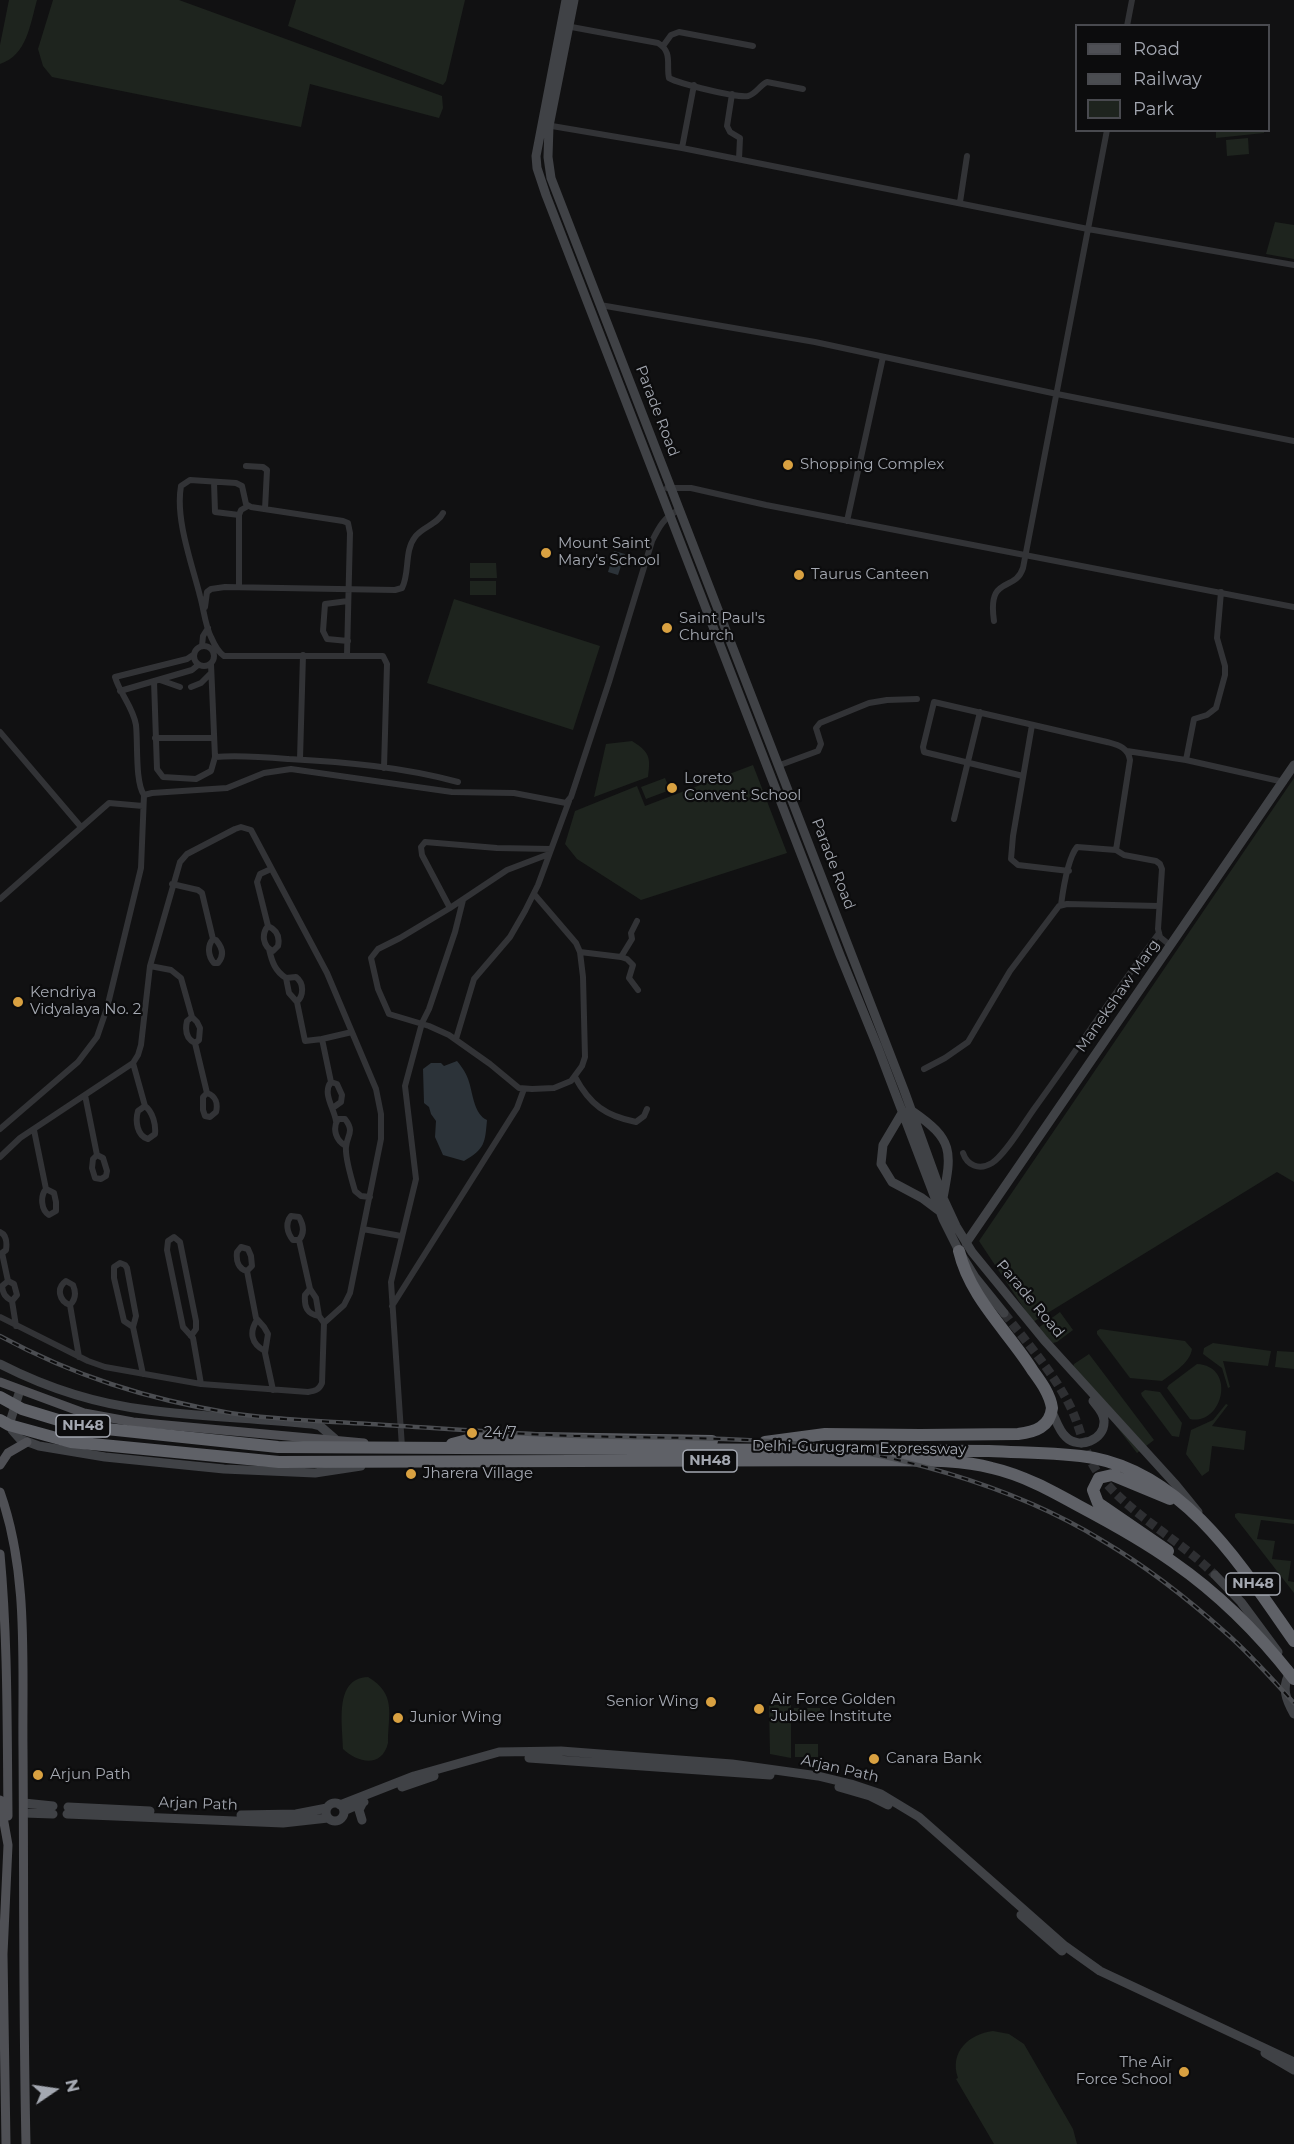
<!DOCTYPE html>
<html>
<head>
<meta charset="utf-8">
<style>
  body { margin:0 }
  #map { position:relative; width:1294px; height:2144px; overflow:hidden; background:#111112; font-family:Montserrat,sans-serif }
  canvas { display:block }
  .legend { position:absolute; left:1075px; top:24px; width:195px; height:108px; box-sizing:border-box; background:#0c0c0d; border:2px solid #494a4f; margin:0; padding:8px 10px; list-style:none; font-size:18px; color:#a4a8b1 }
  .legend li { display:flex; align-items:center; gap:12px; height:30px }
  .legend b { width:30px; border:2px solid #494a4f }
  .north { position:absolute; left:24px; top:2060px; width:60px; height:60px; -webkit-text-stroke:4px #0c0c0d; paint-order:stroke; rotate:77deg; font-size:16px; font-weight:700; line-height:24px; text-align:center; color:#a4a8b1 }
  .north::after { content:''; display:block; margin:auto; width:21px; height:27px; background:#a4a8b1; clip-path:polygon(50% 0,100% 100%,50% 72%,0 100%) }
</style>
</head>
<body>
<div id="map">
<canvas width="1294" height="2144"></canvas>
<ul class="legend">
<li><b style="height:8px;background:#4f5055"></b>Road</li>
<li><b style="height:8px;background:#4b4d51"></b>Railway</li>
<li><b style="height:16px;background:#1e241e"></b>Park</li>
</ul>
<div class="north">N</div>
</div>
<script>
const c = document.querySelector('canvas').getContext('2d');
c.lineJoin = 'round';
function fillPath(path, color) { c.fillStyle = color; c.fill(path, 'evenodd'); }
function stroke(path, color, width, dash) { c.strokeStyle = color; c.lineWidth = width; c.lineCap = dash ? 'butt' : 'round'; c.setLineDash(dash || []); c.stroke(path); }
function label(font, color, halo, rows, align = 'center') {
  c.font = font + ' Montserrat,sans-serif'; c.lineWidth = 4.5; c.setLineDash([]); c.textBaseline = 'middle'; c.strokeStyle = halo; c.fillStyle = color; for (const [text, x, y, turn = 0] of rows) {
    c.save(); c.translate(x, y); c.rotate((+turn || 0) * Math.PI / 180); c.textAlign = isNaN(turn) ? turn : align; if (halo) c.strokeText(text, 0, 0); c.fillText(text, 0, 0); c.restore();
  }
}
fillPath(new Path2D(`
  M9,0H37C30,25 27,55 0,64V45Z
  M53,0H179L442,96L443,108L439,118L310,84L301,127L52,77L43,66L38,49Z
  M296,0H465L446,81L443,85L288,26Z
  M1216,131H1264V133L1216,138Z
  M1248,138L1249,154L1227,156L1226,140Z
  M1275,222L1294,225V259L1266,254Z
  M470,563H496L497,578H470Z
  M470,581H496V595H470Z
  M454,599L600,646L573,730L427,683Z
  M632,741C649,752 651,756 648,777L594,797L606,744Z
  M753,765L787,853L641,900L577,859L565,844L575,811L637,786L645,806Z
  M665,778L670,790L646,799L641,787Z
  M1294,778V1182L1277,1172L1033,1322L979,1241Z
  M1060,1312L1073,1330L1057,1342L1053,1343L1038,1328Z
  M1100,1329L1185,1341L1192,1349C1190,1363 1173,1373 1162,1381L1130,1378L1097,1334V1331Z
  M1213,1343L1271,1351L1268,1366L1223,1361L1230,1387L1228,1388L1222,1368L1203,1354L1204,1348Z
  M1277,1351L1294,1352V1369L1275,1367Z
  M1089,1354L1154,1440L1137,1453L1072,1369L1074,1364Z
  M1197,1364C1237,1366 1223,1426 1190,1419L1167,1388L1169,1385Z
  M1145,1390L1160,1392L1182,1423L1179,1437L1172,1436L1142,1396L1141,1393Z
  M1226,1404L1228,1405L1212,1426L1246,1431L1244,1450L1212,1446L1209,1471L1202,1476L1186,1454L1191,1430L1213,1420Z
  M1238,1513L1294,1520V1524L1261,1520L1257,1539L1275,1541L1272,1559L1291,1561L1288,1581L1294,1582V1593L1235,1517V1514Z
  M368,1677C397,1694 388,1714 388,1743C382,1768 358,1763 343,1749C343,1726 333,1678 368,1677Z
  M769,1705H791V1758L770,1754Z
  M794,1708H820V1721H794Z
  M795,1744H818V1757H795Z
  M993,2031L1009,2034L1024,2044L1073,2129L1077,2144H994L956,2079L958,2078C949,2052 969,2034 993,2031Z`), '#1e241e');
fillPath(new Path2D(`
  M614,551L625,554L618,575L608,572Z
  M457,1061C462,1067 467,1074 469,1082C473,1094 474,1114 487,1120C485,1143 485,1149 464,1161L443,1155L435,1137L436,1121L431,1114L429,1107L424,1103L423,1069L431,1063H441L444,1066Z`), '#2c3339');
stroke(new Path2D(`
  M1004,1313C1027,1343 1053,1372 1070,1406C1082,1430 1084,1456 1101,1477C1132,1516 1180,1540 1215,1575`), '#2e2f32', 9, [9, 4.5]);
stroke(new Path2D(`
  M566,26L658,43C673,52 666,65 669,78C680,84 737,98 748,96C756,94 760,85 767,82L803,89
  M1127,26L1132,0
  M663,46L671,35L679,32L753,46
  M732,94L727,126L730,132L740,138L739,159
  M546,125L682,148L1088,229L1294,265
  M682,148L694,85
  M960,202L967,156
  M600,305L815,342L1057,394L1294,441
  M246,466L263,467L267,470L265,509
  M214,482L215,512L239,515
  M667,488H691L766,505L1294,607
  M847,521L883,357
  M239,587V515L241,510L248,506
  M205,607L207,592L211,589L225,587L395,590L402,588C410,573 404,551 415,537C422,527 438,524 443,513
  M994,621C987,574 1015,593 1023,568L1107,130
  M348,641L327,639L323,631L325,604L348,601
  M194 656a10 10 0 1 1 20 0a10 10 0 1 1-20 0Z
  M202,646L203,636L208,628
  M347,655L350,533L348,523L343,521L251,507L246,504L242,486L236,483L190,480L181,486C175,519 192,564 200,596C204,610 205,625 211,637C214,644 218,652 224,656H383L387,664L384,768
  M211,664L215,757
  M160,680L180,687
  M154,681L157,769L163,777L196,779L211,771L215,757C240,755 264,757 289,759C345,762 403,767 458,782
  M191,687L201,683L211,673
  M120,691L192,670L198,665
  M1032,725L1013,836L1011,859L1018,865L1069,871
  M0,732L81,827
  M155,738H214
  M1127,751L1186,760L1284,782
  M300,759L303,655
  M1186,760L1194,719L1207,715L1216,708L1225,675V666L1217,638L1221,592
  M780,765L818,751L821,744L816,728L820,723L869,703L887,700L917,699
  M1023,776L924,752L923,747L934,702L1107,742C1118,745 1128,747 1130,760L1116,850
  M144,795C135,782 138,744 136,725C133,707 120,694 115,677L187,659L193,655
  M954,819L980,712
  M172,884L198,890L202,893L213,939C207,946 208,956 214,963H218C225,955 222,947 216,940L213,939
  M534,894L576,943L580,952L583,977L585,1057L582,1066L571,1081L554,1088L532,1089L519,1088L490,1064L449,1035L429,1026L389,1014L378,989L371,958L378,949L400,938L450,908L507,870L549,854
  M0,899L109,803L143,806
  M1061,905C1063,890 1068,858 1077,847L1116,850L1124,855L1156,861L1160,864L1162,869L1158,929L1160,937L1171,946
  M450,908L422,855L421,847L425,842L497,848L551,849
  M637,921L631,933L632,939L621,957L627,959L633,965L629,978L638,990
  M268,926C261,934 263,947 273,951L278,946C280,937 277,930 268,926L257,882L260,874L271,869
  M269,949C272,962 275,971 286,978L296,977C304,983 304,995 297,1002L305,1041L322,1039
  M580,952L621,957
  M150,966L171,970L181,978L192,1017L197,1022L200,1028L199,1040L195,1043
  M286,978L289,993L297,1002
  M192,1017L187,1021C185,1030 186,1039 195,1043L207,1093C216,1096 218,1104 216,1112L210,1117L205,1116L203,1110V1097L207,1093
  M456,1039L474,979L510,937L525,911L538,885L569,801
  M133,1063L145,1106C153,1112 156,1125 155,1134L148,1139C137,1136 135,1121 138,1111L145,1106
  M924,1069L945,1058L968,1042L1010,971L1059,906L1067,904L1159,906
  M575,1077C590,1105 606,1116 636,1122L644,1116L647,1109
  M331,1082L337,1084L342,1095L341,1102L334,1107
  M85,1095L97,1155L93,1159L92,1168L95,1178L101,1179L106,1176L107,1171L103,1158L97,1155
  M336,1121C334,1108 322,1093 331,1082L322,1039L352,1032
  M0,1129L78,1062L97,1037L107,1008L141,868L144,795L152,793L227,788L264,773L291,769L452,792L514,793L566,803L571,797L609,682L652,541C659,527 664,517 679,510
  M34,1130L46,1189C40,1196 41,1210 49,1215L56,1211V1202L54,1193L46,1189
  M346,1146C336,1141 332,1129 338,1119H345C355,1132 347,1135 346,1147C345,1157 352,1181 355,1191L361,1196L370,1197
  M963,1153C967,1165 979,1171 992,1163C1005,1155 1024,1123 1034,1109C1076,1051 1116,991 1159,933
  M0,1157L20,1138L133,1063L138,1055L141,1045L150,966L180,862L187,854L235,829L241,827L251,830L327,973L376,1089L381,1114V1139L350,1293L344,1305L324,1323L322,1383C319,1390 315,1391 308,1392L201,1384L105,1367L88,1361L0,1317
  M363,1229L401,1236
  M0,1232C7,1235 7,1243 6,1250L2,1253L8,1281L14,1284L17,1295L12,1301L16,1326
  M299,1240H293C287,1233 285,1223 291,1216L299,1217C303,1224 305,1233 299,1240L310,1289L316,1298L319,1316L324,1323
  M247,1271L252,1266L251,1256L248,1249L241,1247L237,1252C236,1260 238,1269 247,1271L256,1318L264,1327L268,1334L265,1353L273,1390
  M8,1281L2,1286C3,1294 5,1297 12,1301
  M310,1289L305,1295C304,1307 307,1314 319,1316
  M70,1305C59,1301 56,1288 66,1281L73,1285C76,1292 76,1299 70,1305L79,1357
  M392,1306L517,1108L524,1089
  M257,1320C249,1332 251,1344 265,1351
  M133,1327L124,1321L114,1278V1267L120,1263L125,1265L127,1268L136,1316L133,1327L143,1374
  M191,1336L196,1329V1321L180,1242L174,1237L168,1241L167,1250L183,1327L193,1338L201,1384
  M402,1447L391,1282L416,1179L405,1086L422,1023L429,1009L455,932L463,900`), '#323336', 6);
stroke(new Path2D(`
  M566,0L536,156L537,168L546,195L840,955L878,1048L943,1219L959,1251L975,1277L1004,1313
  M574,0L549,126L548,157L551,178L904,1090L943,1198L956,1226L972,1252L1044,1340L1176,1485L1198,1512
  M938,1210L922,1198L892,1182L881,1164L883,1145L902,1113L912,1111C954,1140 952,1151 943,1198
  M966,1243L1294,765
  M0,1364C45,1387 97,1404 148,1410C202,1417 257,1418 312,1424L320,1426L335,1439
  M20,1390L10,1422L12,1430L20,1439L39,1446L105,1457L224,1469L315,1473L361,1466
  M1052,1412C1056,1420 1059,1431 1066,1437C1079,1450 1105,1440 1104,1421C1104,1413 1097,1406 1093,1401
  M1215,1575L1241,1602L1278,1652
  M1288,1669L1290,1673C1281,1687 1286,1700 1294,1714
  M529,1758L770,1775
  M402,1787L434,1776
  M839,1787L870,1796L888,1805
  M326 1812a9 9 0 1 1 18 0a9 9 0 1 1-18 0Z
  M24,1803L53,1806
  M340,1805L414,1776L499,1752L561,1751L732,1764L818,1776L851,1784L881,1794L919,1817L1065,1946L1100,1971L1294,2062
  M68,1807L150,1811
  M344,1811L364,1802
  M24,1813L53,1814
  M67,1814L283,1823L328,1818
  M241,1815L296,1814L327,1808
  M362,1820L359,1810L363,1802
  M1021,1915L1062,1951
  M1265,2053L1294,2070`), '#404246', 9);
stroke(new Path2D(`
  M0,1382L84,1413L133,1422L364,1443
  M0,1465L8,1453L27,1442
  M0,1492C29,1573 22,1664 23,1749C24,1880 23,2012 26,2144
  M0,1554C8,1641 7,1729 8,1816
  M0,1800L8,1845L3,1954L6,2144`), '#4f5055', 9);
stroke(new Path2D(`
  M0,1397L22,1409L78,1426L278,1447L989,1451C1024,1453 1060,1452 1094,1458C1187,1476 1244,1570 1294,1641
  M0,1420L9,1425L71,1442L279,1462L870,1460C908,1461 955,1458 992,1468C1023,1475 1052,1491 1079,1506C1111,1523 1144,1541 1173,1562C1219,1594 1260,1635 1294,1679
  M765,1442L825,1434L920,1435L1018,1434C1035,1432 1050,1427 1052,1408C1050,1394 1041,1382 1033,1371C1008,1331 970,1298 959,1251
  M452,1444L479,1437L712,1441
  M1168,1551L1098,1503L1093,1490L1099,1478L1112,1475L1170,1499`), '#5f6167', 12);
const rail = new Path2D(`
  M0,1336C74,1376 147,1399 230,1413C275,1420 323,1421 369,1424C438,1428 508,1434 578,1436C645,1438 713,1437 780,1442C885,1449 1013,1485 1103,1541C1147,1567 1188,1599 1226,1633C1250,1654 1272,1679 1294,1703`);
stroke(rail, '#4b4d51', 4.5);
stroke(rail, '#0c0c0d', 2, [7]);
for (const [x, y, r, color] of [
  [788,465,6,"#d9a141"],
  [546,553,6,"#d9a141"],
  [799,575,6,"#d9a141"],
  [667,628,6,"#d9a141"],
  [672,788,6,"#d9a141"],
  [18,1002,6,"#d9a141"],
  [472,1433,6,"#d9a141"],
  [411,1474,6,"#d9a141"],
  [711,1702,6,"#d9a141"],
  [759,1709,6,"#d9a141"],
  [398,1718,6,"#d9a141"],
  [874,1759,6,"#d9a141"],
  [38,1775,6,"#d9a141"],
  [1184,2072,6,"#d9a141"]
]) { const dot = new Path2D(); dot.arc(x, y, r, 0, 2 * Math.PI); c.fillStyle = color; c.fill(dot); stroke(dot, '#0c0c0d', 2); }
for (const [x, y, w] of [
  [83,1426,54],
  [710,1461,54],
  [1253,1584,54]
]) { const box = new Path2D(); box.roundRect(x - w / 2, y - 11, w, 22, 4.5); c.fillStyle = '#0c0c0d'; c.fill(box); stroke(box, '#a4a8b1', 1.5); }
label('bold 14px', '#a4a8b1', null, [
  ["NH48",83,1426],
  ["NH48",710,1461],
  ["NH48",1253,1584]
]);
label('15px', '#a4a8b1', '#0c0c0d', [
  ["Parade Road",657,411,69],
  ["Parade Road",833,864,69],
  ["Manekshaw Marg",1118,996,-55],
  ["Parade Road",1030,1299,50],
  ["Delhi-Gurugram Expressway",859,1448,1],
  ["Arjan Path",840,1769,13],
  ["Arjan Path",198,1804,2]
]);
label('15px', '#a4a8b1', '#0c0c0d', [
  ["Shopping Complex",800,465],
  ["Mount Saint",558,544],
  ["Mary's School",558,561],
  ["Taurus Canteen",811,575],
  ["Saint Paul's",679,619],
  ["Church",679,636],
  ["Loreto",684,779],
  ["Convent School",684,796],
  ["Kendriya",30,993],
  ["Vidyalaya No. 2",30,1010],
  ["24/7",484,1433],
  ["Jharera Village",423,1474],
  ["Air Force Golden",771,1700],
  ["Jubilee Institute",771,1717],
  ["Senior Wing",699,1702,"right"],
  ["Junior Wing",410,1718],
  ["Canara Bank",886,1759],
  ["Arjun Path",50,1775],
  ["The Air",1172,2063,"right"],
  ["Force School",1172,2080,"right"]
], 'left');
</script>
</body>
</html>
